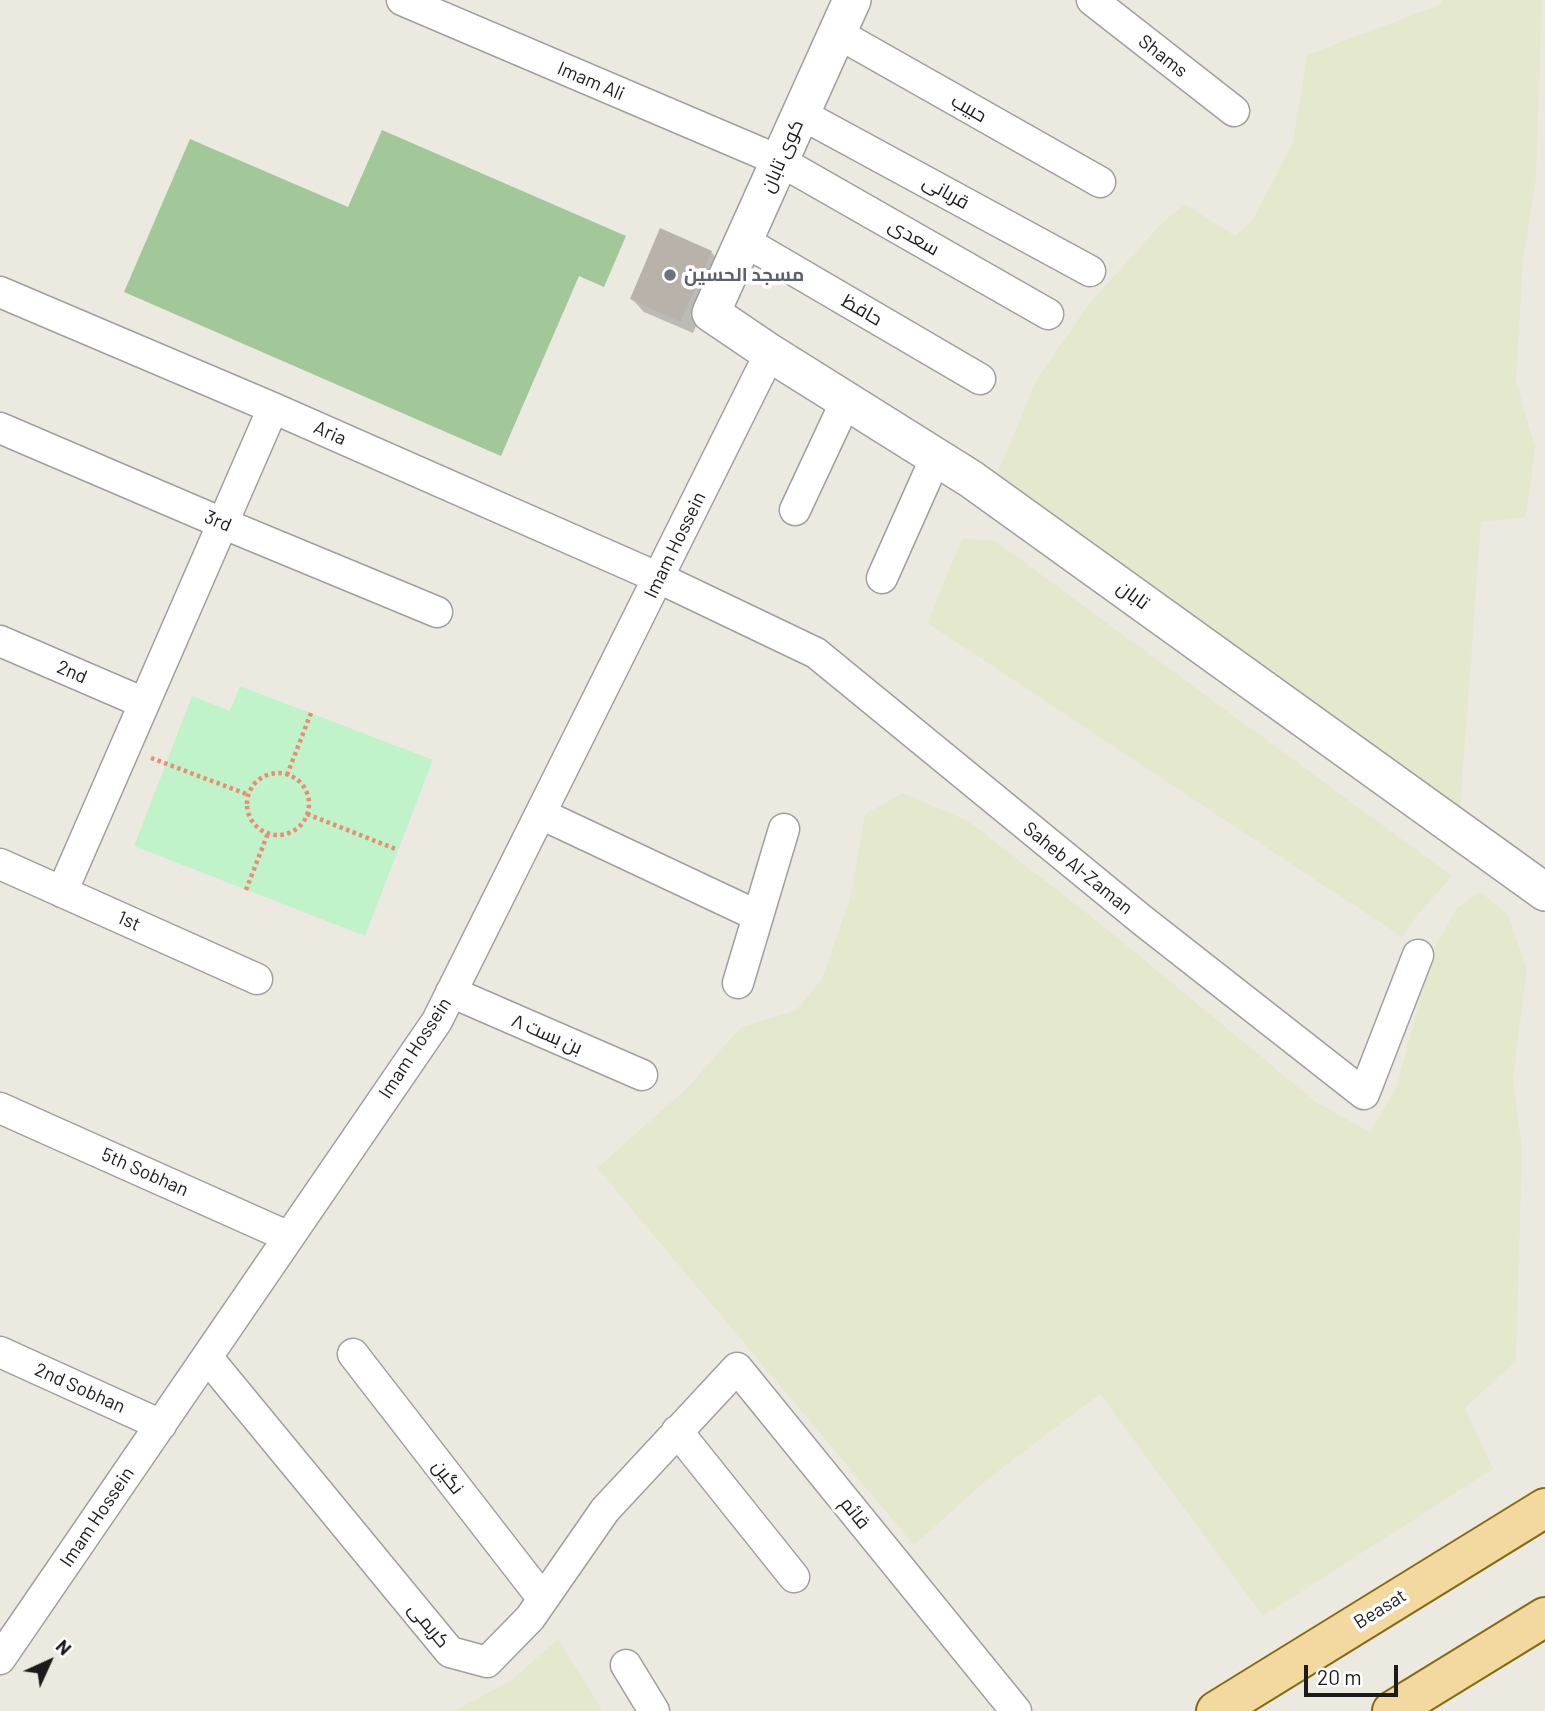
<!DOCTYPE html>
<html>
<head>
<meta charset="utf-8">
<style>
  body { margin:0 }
  #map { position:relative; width:1545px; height:1711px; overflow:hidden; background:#ece9e1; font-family:Barlow,sans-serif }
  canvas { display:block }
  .north { position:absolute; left:14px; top:1627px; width:70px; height:70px; -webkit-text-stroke:5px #fff; paint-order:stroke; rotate:45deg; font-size:19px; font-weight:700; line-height:28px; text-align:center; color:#1b1b1b }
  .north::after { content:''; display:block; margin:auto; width:24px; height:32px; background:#1b1b1b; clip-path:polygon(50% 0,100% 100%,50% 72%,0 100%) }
  .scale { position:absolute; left:1304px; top:1665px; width:94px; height:32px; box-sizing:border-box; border:4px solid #1b1b1b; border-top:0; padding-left:9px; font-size:21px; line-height:24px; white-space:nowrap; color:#1b1b1b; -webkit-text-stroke:5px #fff; paint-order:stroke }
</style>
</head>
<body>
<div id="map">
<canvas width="1545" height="1711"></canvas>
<div class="north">N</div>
<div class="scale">20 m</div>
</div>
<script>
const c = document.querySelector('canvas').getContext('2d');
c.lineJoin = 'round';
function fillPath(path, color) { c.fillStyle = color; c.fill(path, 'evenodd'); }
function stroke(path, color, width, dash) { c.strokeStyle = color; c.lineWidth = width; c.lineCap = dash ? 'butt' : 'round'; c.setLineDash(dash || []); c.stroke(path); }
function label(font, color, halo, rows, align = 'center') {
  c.font = font + ' Barlow,Cairo,sans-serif'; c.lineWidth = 7; c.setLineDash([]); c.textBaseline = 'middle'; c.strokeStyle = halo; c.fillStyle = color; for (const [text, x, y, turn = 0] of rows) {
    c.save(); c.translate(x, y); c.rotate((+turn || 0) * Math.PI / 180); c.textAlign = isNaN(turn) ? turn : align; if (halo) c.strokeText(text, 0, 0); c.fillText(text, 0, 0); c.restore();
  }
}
fillPath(new Path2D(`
  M1443,0H1542L1536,177L1523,260L1516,381L1535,447L1526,517L1481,522L1460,809L1063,526L998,472L1036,381L1088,305L1161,224L1185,204L1235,236L1252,221L1293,142L1307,55L1439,5Z
  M962,539L994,540L1452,876L1416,917L1402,937L927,623Z
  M903,793L968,821L1102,925L1316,1102L1370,1132L1397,1086L1432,952L1457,908L1480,892L1507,913L1527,969L1513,1078L1522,1151L1516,1361L1465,1408L1493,1469L1263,1616L1100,1394L988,1479L914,1545L597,1168L687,1088L740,1028L796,1010L822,979L850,898L865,814Z
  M558,1639L603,1711H454L512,1680Z`), '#e4e9ce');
fillPath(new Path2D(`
  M382,130L626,236L604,287L579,276L501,456L124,292L190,139L348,207Z`), '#a2c799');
fillPath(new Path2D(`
  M240,686L433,760L365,936L134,846L192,696L230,711Z`), '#c0f3ca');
fillPath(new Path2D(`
  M711,252L723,265L693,333L644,312L632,299Z`), '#0003');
fillPath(new Path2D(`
  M660,228L712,251L680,322L630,299Z`), '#b8b2ab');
const minor = new Path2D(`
  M402,0L780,161L1048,314
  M1092,0L1234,111
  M837,33L1100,182
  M801,114L1090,271
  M744,241L980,379
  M0,292L273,408L659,578L816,653L1142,920L1364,1094L1418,955
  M0,428L222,523L437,612
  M795,510L846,401
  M882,578L936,457
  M0,641L144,703
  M541,814L758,916
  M0,864L257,979
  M62,892L273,408
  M738,983L784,829
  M451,992L642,1075
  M0,1108L289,1237
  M0,1352L161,1425
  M353,1354L543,1599
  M207,1357L450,1652L487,1662L530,1618L605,1510L737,1368L1016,1711
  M677,1431L794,1577
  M0,1659L437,1021L770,353
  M626,1665L654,1711`);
const tertiary = new Path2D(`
  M852,0L711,313L770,353L971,479L1545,892`);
const primary = new Path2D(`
  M1216,1711L1545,1508
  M1392,1711L1545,1617`);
stroke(minor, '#9f9f9f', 33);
stroke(tertiary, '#9f9f9f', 40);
stroke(primary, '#856b0d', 42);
stroke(new Path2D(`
  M151,758L249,795
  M247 804a31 31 0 1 1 62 0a31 31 0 1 1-62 0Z
  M287,775L311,713
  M307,814L398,850
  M246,890L268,833`), '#ec8c72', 4.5, [3.5, 3.5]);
stroke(minor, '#fff', 30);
stroke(tertiary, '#fff', 37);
stroke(primary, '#f3d89f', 38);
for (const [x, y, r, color] of [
  [670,275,7,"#6b7280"]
]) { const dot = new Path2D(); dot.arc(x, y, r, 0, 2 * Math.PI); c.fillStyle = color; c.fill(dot); stroke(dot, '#fff', 2.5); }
label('19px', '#1b1b1b', '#fff', [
  ["Shams",1163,56,38],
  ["Imam Ali",591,81,23],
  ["حبیب",969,108,30],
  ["کوی تابان",782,156,-66],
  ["قربانی",946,192,29],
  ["سعدی",914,237,30],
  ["حافظ",862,310,30],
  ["Aria",330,433,24],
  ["3rd",218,521,23],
  ["Imam Hossein",675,545,-64],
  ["تابان",1133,595,36],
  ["2nd",72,672,23],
  ["Saheb Al-Zaman",1078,868,39],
  ["1st",129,921,24],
  ["بن بست ۸",547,1034,23],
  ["Imam Hossein",415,1048,-57],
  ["5th Sobhan",145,1172,24],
  ["2nd Sobhan",80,1388,24],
  ["نگین",448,1477,52],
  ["قائم",855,1513,51],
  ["Imam Hossein",97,1517,-56],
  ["Beasat",1380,1609,-32],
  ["کریمی",429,1625,50]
]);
label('bold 19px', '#5b616d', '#fff', [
  ["مسجد الحسین",684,275]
], 'left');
</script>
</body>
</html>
